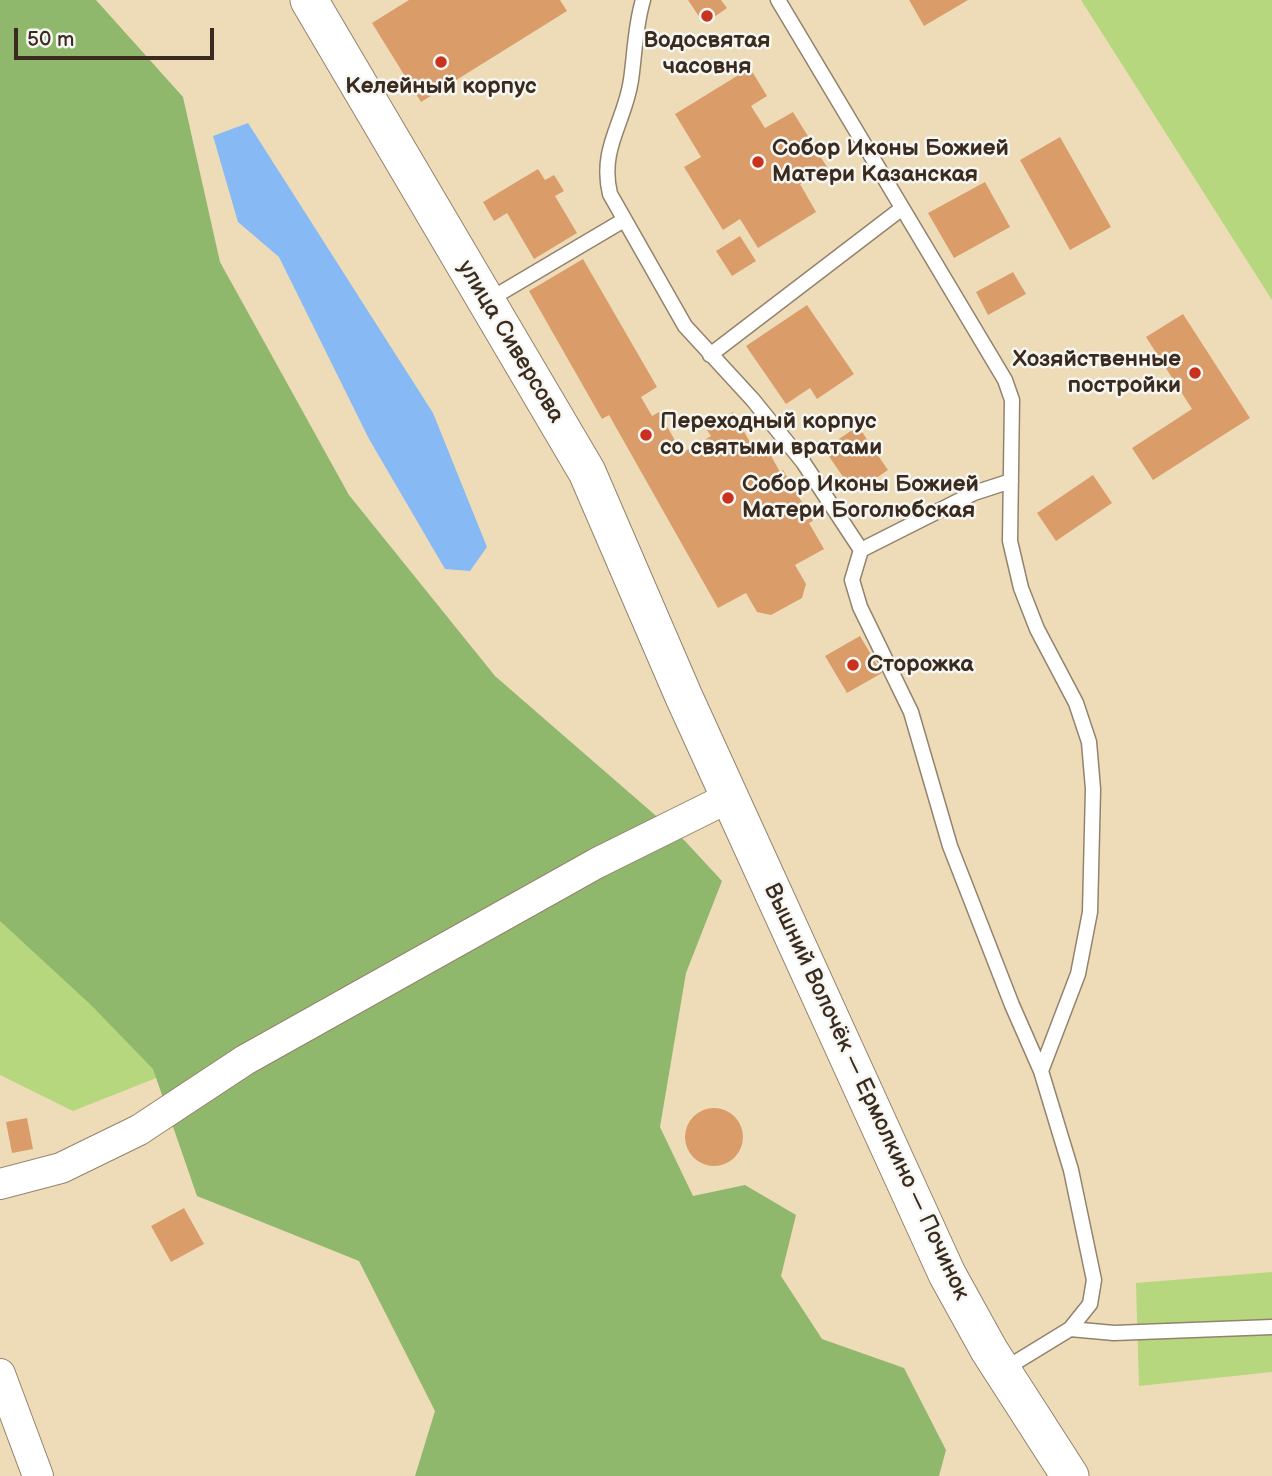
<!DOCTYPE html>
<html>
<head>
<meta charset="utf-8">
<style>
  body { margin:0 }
  #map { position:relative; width:1272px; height:1476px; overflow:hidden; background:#eedcb9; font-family:"Balsamiq Sans",sans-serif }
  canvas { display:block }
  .scale { position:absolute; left:14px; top:28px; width:200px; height:32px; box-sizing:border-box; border:4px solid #3b2a1e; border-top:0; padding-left:9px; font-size:21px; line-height:24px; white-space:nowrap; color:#3b2a1e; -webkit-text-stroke:5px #f6f6f2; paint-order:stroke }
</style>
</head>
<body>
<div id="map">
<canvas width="1272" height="1476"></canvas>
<div class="scale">50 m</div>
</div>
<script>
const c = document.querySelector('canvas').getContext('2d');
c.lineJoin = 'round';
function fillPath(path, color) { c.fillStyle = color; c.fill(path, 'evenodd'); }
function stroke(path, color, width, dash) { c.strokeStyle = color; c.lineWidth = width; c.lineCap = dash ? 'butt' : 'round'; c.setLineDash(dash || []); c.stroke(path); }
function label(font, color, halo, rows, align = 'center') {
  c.font = font + ' "Balsamiq Sans",sans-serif'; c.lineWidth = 5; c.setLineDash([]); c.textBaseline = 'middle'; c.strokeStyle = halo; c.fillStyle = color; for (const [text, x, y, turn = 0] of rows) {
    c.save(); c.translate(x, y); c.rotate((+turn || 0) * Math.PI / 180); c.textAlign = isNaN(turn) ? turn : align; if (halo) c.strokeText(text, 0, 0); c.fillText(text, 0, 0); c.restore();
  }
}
fillPath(new Path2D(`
  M1081,0H1272V300Z
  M0,859L179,1069L73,1111L0,1075Z
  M1272,1272V1372L1139,1386L1136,1283Z`), '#b6d77e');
fillPath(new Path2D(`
  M0,0H96L183,97L220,262L349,495L495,676L685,841L722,881L686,973L660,1127L693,1196L745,1185L796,1215L781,1276L822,1339L904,1368L946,1450L939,1476H415L435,1411L359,1261L197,1196L153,1069L91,1005L0,921Z`), '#90b86d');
fillPath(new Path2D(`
  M248,123L433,413L487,547L470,571L445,569L369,439L279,257L238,222L213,136Z`), '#87b9f4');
fillPath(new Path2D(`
  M409,0H560L567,11L421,102L372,23Z
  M688,0H721L727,8L704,24Z
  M909,0H968L924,26Z
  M750,68L767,96L751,106L765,128L793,112L827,167L800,184L816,212L758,248L740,219L723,230L684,167L701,157L675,114Z
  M1060,137L1111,227L1070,250L1020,160Z
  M538,169L545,180L554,175L564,191L555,196L577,233L534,259L507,213L494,221L483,202Z
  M985,182L1010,227L954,258L928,213Z
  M740,236L756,261L732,276L716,251Z
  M583,259L657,387L641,397L652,416L659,412L682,453L711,436L705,427L733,412L755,451L765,445L780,472L783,470L813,521L809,523L824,549L795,565L806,584L802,598L771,615L757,612L746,593L718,608L609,415L602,419L529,291Z
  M1013,272L1026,294L988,315L976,292Z
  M807,305L854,374L817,399L810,388L786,404L746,346Z
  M1183,314L1250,418L1153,480L1132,448L1192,409L1146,337Z
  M858,426L888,470L854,493L824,449Z
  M1093,475L1112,503L1056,541L1037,513Z
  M860,636L882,673L847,693L825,656Z
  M685 1137a29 29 0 1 1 58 0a29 29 0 1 1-58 0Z
  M27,1118L33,1149L12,1153L6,1122Z
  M184,1208L204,1244L171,1262L151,1226Z`), '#da9d6a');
const service = new Path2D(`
  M643,0C635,27 635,52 631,80C625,122 599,148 610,194L685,326L753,400L803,462L861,550
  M778,0L1005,380L1012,400L1010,541L1021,588L1037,629L1076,703L1089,742L1093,789L1090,912L1078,974L1041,1071L1071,1170L1094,1280L1090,1304L1070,1329L1003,1370
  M487,301L624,220
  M710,355L901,209
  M1011,481L974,493L861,550L852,580L860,607L911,712L950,846L1012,1005L1041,1071
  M1070,1329L1114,1333L1272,1327`);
const minor = new Path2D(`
  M0,1184L61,1168L139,1130L245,1060L597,863L730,797
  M0,1374L38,1476`);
const tertiary = new Path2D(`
  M309,0L587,472L684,697L947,1274L989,1350L1070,1476`);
stroke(service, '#94836c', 17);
stroke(minor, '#94836c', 32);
stroke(tertiary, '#94836c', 39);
stroke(service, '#fff', 14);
stroke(minor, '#fff', 30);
stroke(tertiary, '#fff', 37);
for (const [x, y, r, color] of [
  [707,16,7,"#c8321e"],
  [441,62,7,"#c8321e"],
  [758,162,7,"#c8321e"],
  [1195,373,7,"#c8321e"],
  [646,435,7,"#c8321e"],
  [728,498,7,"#c8321e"],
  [853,665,7,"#c8321e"]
]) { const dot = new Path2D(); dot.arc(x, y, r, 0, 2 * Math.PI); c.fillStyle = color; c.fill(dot); stroke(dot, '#f6f6f2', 2.5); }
label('bold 23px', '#3b2a1e', '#f6f6f2', [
  ["Водосвятая",707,41,"center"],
  ["часовня",707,67,"center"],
  ["Келейный корпус",441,87,"center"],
  ["Собор Иконы Божией",772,149],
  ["Матери Казанская",772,175],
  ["Хозяйственные",1181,360,"right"],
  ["постройки",1181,386,"right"],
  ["Переходный корпус",660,422],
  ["со святыми вратами",660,448],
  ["Собор Иконы Божией",742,485],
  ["Матери Боголюбская",742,511],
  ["Сторожка",867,665]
], 'left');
label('23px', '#3b2a1e', '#f6f6f2', [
  ["улица Сиверсова",510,342,59],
  ["Вышний Волочёк — Ермолкино — Починок",866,1092,65]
]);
</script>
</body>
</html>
